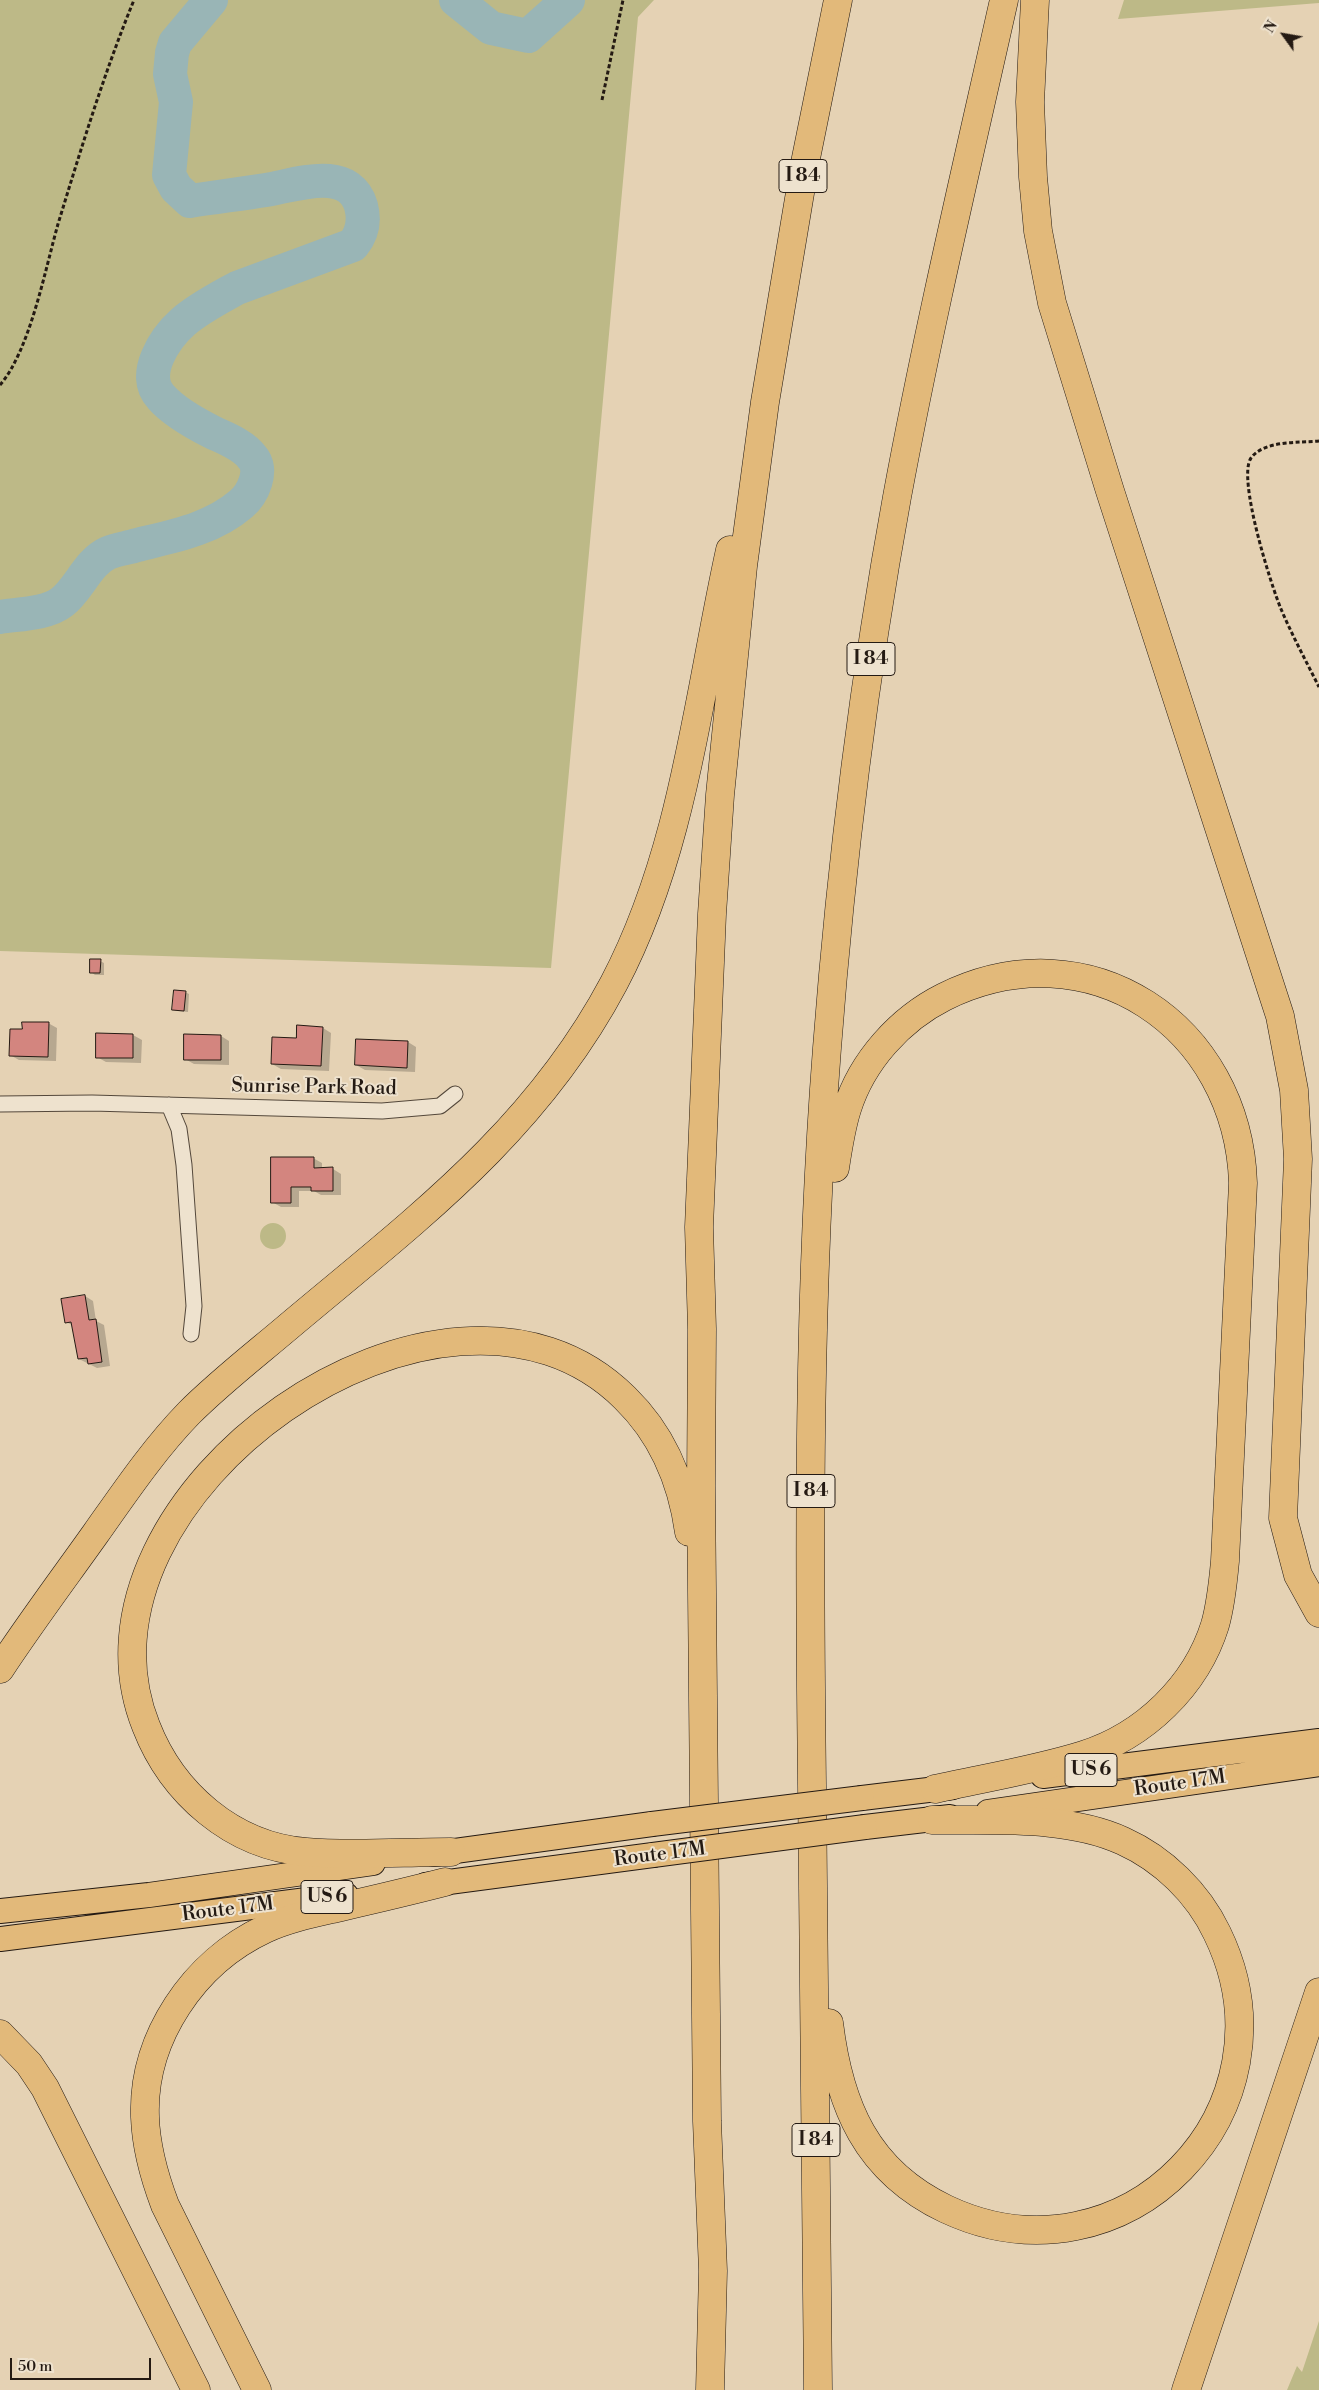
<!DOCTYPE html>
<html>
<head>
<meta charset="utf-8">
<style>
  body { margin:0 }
  #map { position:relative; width:1319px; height:2390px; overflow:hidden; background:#e5d2b4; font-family:"Libre Bodoni",serif }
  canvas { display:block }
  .north { position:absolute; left:1259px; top:10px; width:50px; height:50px; -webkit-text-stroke:4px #eee2ce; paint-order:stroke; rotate:302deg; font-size:14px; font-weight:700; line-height:20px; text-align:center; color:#241a13 }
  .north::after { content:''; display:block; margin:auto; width:18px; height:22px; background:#241a13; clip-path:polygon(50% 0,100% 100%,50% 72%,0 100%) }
  .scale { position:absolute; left:10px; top:2358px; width:141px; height:22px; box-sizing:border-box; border:2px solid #241a13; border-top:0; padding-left:6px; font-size:15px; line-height:18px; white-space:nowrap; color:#241a13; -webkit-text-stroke:4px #eee2ce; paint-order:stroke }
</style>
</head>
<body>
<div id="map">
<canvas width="1319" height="2390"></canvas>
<div class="north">N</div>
<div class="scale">50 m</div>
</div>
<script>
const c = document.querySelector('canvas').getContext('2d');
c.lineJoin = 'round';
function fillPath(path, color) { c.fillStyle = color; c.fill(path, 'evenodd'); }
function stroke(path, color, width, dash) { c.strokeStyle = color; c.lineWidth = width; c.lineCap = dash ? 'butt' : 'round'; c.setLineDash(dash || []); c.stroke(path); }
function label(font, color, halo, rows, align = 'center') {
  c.font = font + ' "Libre Bodoni",serif'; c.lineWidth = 4; c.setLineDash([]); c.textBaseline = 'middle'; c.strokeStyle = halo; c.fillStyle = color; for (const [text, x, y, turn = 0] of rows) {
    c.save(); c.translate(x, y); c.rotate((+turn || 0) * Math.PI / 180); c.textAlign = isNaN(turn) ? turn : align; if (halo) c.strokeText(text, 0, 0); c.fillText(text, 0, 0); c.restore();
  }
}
fillPath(new Path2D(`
  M0,0H654L638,17L551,968L0,951Z
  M1124,0H1319V3L1118,19Z
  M260 1236a13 13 0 1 1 26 0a13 13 0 1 1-26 0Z
  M1319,2321V2390H1287L1297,2366L1302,2372Z`), '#bdb987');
fillPath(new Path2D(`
  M100,961L104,963V975H95L91,972Z
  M185,992L189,994L188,1012L177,1011L173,1009Z
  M48,1023L57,1028L56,1061L19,1060L10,1055L24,1031Z
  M323,1028L331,1033L329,1071L281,1069L272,1064L297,1039Z
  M98,1034L133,1035L142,1040L141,1063L106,1062L97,1057Z
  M221,1036L229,1041V1065L194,1064L185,1059Z
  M357,1040L408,1042L416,1047L415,1072L365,1070L356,1065Z
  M313,1158L322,1163V1169H333L341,1174V1195H321L314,1191H299V1207H281L272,1202Z
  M85,1296L93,1301L96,1321L104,1325L110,1366L97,1368L79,1359L74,1326L66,1322Z`), '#0003');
stroke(new Path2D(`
  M456,0L491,28L528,36L568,0
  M0,617C18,614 47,614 62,602C79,589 88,562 108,553C117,549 128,548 137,545C174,536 212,529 241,504C253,494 264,470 252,457C243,445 227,439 214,433C196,424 174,412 161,397C140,375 165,338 183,322C199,308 219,298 237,288L353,245C362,234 365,221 361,206C349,165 296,185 266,190C241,194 215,197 190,201L176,188L169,175L176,102L170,74L172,53L175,43L211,0`), '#99b5b6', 34);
const building = new Path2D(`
  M90,959H101L100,973H90Z
  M174,990L186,991L184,1011L172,1010Z
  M22,1022H49L48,1057L9,1056L10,1029H22Z
  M297,1025L323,1027L321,1066L271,1064L272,1037L296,1038Z
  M96,1033L133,1034V1058H96Z
  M184,1034L221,1035V1060H184Z
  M356,1039L408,1041L407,1068L355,1065Z
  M271,1157H314V1168L333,1167V1191H311V1187H291V1203H271Z
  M85,1295L89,1320L96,1319L102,1362L88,1364L87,1358L78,1359L71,1322L65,1323L61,1299Z`);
fillPath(building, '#d3857f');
stroke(building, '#241a13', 1);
const street = new Path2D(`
  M0,1104L92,1103L382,1111L440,1106L455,1094
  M169,1105L179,1129L184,1165L194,1306L191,1334`);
const primary = new Path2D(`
  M1043,1776L1319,1741
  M862,1798L953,1787
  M988,1812L1319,1764
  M865,1827L950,1817
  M433,1854L652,1824
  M426,1885L653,1855
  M0,1911L149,1895L373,1863
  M0,1939L346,1895`);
const highway = new Path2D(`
  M1035,0L1030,102L1033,177L1038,231L1052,303L1110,491L1280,1016L1294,1090L1298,1159L1283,1518L1298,1575L1319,1613
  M835,1168C838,1148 841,1128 847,1109C862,1061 900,1019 944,997C1089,925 1238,1026 1243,1183L1225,1561C1223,1583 1221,1604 1215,1625C1196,1686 1144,1736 1083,1755C1035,1770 984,1778 935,1789
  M0,1669C31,1622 64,1578 96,1533C125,1492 154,1449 189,1413C220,1382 255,1355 288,1327C414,1221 535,1132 614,983C684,850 698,695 730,550
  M451,1852C405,1852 351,1856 306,1852C232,1846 172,1793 146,1726C54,1496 445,1219 625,1398C662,1434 682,1482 689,1532
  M829,2023C839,2105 866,2171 946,2209C1125,2293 1303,2109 1217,1933C1198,1893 1163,1859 1123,1841C1067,1815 992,1821 932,1820
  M0,2034L29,2064L45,2088L196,2390
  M257,2390L165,2205C154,2176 146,2148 145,2117C142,2038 194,1962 265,1929C289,1918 315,1913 341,1907C376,1899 410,1891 445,1882
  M710,2390L713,2271L707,2121L701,1486L702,1329L699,1227L712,914L720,795L743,566L765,402L805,163L838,0
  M818,2390C816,2188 814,1987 812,1785C809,1539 808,1293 827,1048C841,864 864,678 897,497C928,330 967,165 1004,0
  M1186,2390L1319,1992`);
stroke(street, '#54483b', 17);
stroke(primary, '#241a13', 26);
stroke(highway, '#241a13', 29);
stroke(new Path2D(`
  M602,100L623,0
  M0,385C30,350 45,270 58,224C81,149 104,73 134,0
  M1319,441C1299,443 1264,440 1251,458C1237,478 1271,585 1281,609C1292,635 1306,661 1319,687`), '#241a13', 3, [4, 2.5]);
stroke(street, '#eee2ce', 15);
stroke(primary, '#e2b97a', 24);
stroke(highway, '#e2b97a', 28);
const primaryBridge = new Path2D(`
  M652,1824L862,1798
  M653,1855L865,1827`);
stroke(primaryBridge, '#241a13', 26, []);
stroke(primaryBridge, '#e2b97a', 24);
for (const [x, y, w] of [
  [803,176,48],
  [871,659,48],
  [811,1491,48],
  [1091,1770,52],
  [327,1897,52],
  [816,2140,48]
]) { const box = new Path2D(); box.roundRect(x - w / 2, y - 16.5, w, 33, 4); c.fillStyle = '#eee2ce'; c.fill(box); stroke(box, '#241a13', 1); }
label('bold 19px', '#241a13', null, [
  ["I 84",803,176],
  ["I 84",871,659],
  ["I 84",811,1491],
  ["US 6",1091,1770],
  ["US 6",327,1897],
  ["I 84",816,2140]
]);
label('20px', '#241a13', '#eee2ce', [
  ["Sunrise Park Road",314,1088,1],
  ["Route 17M",1180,1784,-8],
  ["Route 17M",660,1855,-7],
  ["Route 17M",228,1910,-7]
]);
</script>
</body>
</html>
